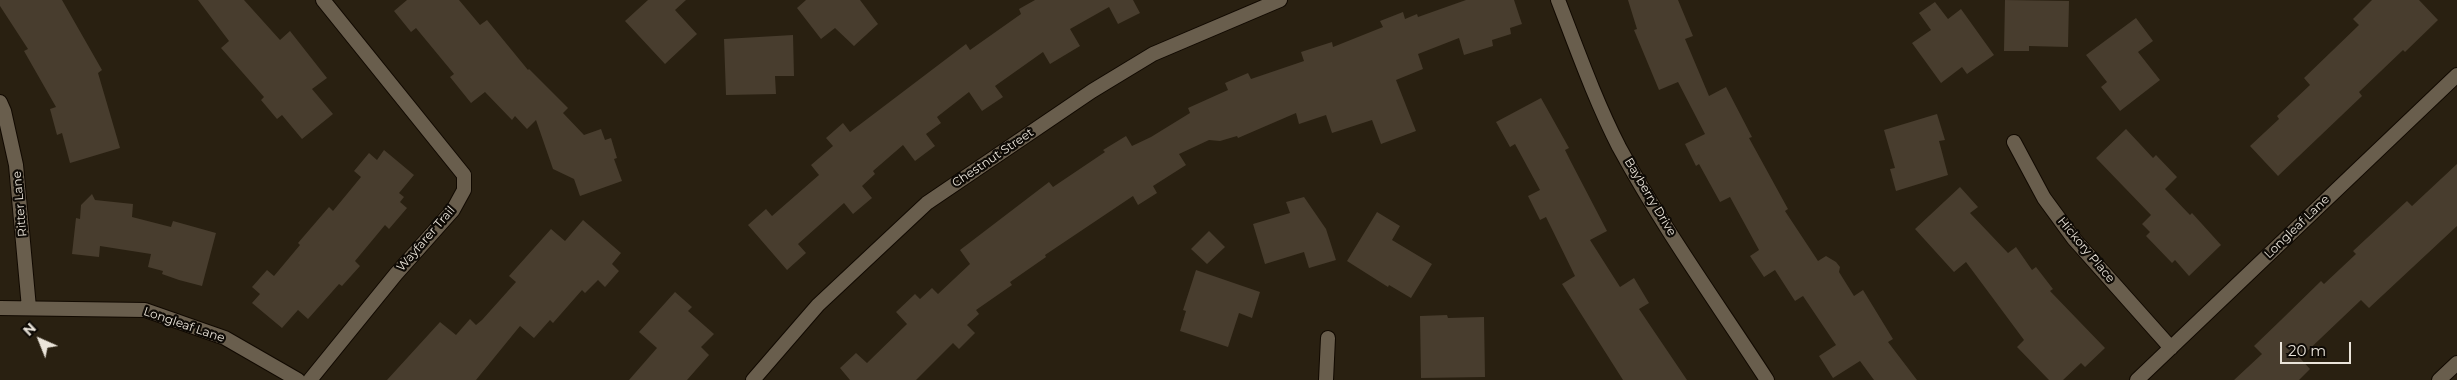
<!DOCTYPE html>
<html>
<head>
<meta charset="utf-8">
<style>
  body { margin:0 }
  #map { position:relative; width:2457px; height:380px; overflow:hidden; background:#292011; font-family:Montserrat,sans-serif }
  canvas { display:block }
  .north { position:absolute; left:15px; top:315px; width:50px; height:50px; -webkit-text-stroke:4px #0e0a05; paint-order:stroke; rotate:316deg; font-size:14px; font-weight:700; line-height:20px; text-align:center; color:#eae4da }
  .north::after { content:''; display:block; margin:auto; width:18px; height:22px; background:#eae4da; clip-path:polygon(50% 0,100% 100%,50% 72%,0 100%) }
  .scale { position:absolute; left:2280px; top:342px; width:71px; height:22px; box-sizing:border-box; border:2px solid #eae4da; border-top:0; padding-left:6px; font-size:15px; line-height:18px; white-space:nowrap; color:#eae4da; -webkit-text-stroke:4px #0e0a05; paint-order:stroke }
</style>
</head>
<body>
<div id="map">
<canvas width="2457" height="380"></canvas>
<div class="north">N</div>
<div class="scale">20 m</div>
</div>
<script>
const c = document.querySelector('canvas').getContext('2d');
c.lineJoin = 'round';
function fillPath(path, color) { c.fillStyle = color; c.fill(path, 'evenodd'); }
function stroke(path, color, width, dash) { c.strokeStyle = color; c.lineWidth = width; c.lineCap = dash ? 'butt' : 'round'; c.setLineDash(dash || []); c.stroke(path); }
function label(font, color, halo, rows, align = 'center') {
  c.font = font + ' Montserrat,sans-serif'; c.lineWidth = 4.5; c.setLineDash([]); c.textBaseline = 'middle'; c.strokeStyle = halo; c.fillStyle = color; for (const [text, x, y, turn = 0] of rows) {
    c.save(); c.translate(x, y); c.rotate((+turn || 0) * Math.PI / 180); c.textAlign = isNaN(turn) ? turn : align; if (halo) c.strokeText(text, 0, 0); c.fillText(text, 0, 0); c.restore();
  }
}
fillPath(new Path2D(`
  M0,0H62L102,70L98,73L120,148L70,163L62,133L57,135L50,109L56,107L24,51L28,49L0,6Z
  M198,0H244L280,40L290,31L327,78L312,89L333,114L302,139L282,115L277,119L261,100L264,97L221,48L229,41Z
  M407,0H459L480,25L487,20L528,70L529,69L568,108L563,113L584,135L601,129L605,140L611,138L617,158L614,159L622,181L580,196L574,179L553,169L536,120L527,129L515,116L512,120L485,92L471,103L450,77L454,74L416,28L411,32L394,11Z
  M648,0H686L675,10L697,34L665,64L625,21Z
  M806,0H860L878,24L854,46L835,28L821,39L797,8Z
  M1035,0H1133L1140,13L1118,24L1109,7L1070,29L1080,46L1050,64L1043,52L995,86L1003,97L982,111L969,92L937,117L941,123L926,134L935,146L915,161L903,145L873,171L875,174L862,186L872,198L853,214L844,203L798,244L806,253L787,270L748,225L766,209L772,216L819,175L811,165L833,146L826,138L843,123L850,132L966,44L970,50L1021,14L1019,9Z
  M1466,0H1514L1522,24L1510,28L1511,34L1492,40L1493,46L1464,55L1459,38L1418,54L1423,69L1396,80L1416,131L1381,144L1372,120L1332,133L1326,115L1299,124L1296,113L1238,138L1237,136L1220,141L1209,140L1179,154L1186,165L1153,186L1157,193L1138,205L1133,196L1045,255L1046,257L1010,282L1012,285L976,310L979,314L967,325L975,333L959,349L953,343L916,380H850L840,368L856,353L867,363L907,324L896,312L915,294L920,299L932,288L938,294L970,264L960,250L1049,182L1053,187L1105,152L1103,150L1126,136L1132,146L1151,137L1190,113L1188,108L1228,90L1225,83L1248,73L1251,79L1304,61L1301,52L1332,42L1333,47L1383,27L1380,21L1403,12L1405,19L1417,14L1418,17Z
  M1628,0H1678L1693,36L1685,39L1709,96L1726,87L1752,137L1749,138L1788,209L1785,211L1818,261L1826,256L1836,262L1840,267L1839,272L1854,296L1863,290L1893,339L1888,342L1917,380H1874L1860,361L1833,378L1819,356L1836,345L1803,296L1795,301L1775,270L1764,277L1750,256L1759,250L1730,197L1720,202L1699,164L1696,166L1685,144L1705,134L1678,82L1659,90L1634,30L1637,29Z
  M2005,0L2069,1L2068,47L2029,46V51H2004Z
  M2372,0H2419L2438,20L2405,52L2403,50L2359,92L2362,96L2278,176L2250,146L2279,119L2277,116L2310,85L2304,78L2359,25L2353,19Z
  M1935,2L1948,19L1961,9L1994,55L1967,74L1962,67L1941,83L1912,43L1931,30L1919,13Z
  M2136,18L2153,41L2138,52L2160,80L2120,111L2101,87L2107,82L2086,55Z
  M793,35L794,76H775L776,94L726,95L724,39Z
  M1541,98L1569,148L1565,150L1571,162L1607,231L1590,240L1620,287L1634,278L1649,303L1639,309L1687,380H1623L1562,284L1575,276L1546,217L1540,220L1528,196L1540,190L1515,144L1510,147L1496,122Z
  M1937,114L1945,140L1939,141L1948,175L1896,191L1890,169L1895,168L1884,130Z
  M2126,129L2153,158L2156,155L2177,177L2165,189L2190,215L2192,213L2221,245L2189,276L2175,260L2172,263L2146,236L2150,232L2142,224L2151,215L2096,158Z
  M384,150L414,175L399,193L404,197L400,202L407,208L389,229L385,225L355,261L360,266L342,286L339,284L308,319L298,310L282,328L252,303L260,294L252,287L267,270L274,276L300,245L298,243L329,207L333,211L361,177L354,171L369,153L377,160Z
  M2457,164V226L2369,308L2361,300L2300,358L2310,369L2299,380H2234L2262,354L2254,346L2281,320L2321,281L2324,284L2356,254L2353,251L2407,201L2412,206Z
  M1960,187L1978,207L1970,213L2008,253L2016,247L2032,270L2036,267L2053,289L2050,291L2105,348L2085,367L2081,363L2063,380H2049L2017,347L2024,340L1966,262L1954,272L1915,229Z
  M92,194L95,200L133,204L132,217L171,227L173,221L216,233L202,286L179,280L162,274L163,271L148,267L151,254L100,246L99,257L72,254L76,218L80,219L81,205Z
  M1304,197L1326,229L1336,260L1309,268L1304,252L1265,264L1253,224L1290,213L1286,202Z
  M1377,212L1400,226L1392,240L1432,264L1411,298L1389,285L1388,287L1347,261Z
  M583,220L621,253L612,264L619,271L605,287L598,280L585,293L582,290L553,323L550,320L534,338L520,326L476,380H387L440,322L456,335L470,319L476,325L482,320L516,282L509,276L551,229L565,241Z
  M1209,231L1225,247L1207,264L1191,249Z
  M1196,270L1260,292L1252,318L1239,313L1228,347L1180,331L1186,311L1183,310Z
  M675,292L692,307L688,311L714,334L701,347L709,355L687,380H629L657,348L639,332Z
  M1447,315L1448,318L1484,317L1485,377L1421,378L1420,316Z`), '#483d2e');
const minor = new Path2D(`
  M0,102L4,111L16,165L29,308
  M2014,142L2044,198L2074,239L2171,348
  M0,308L145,310L225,338L298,380
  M310,380L396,274L453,210L464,190V175L323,0
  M753,380L818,305L927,203L1092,91L1153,54L1280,0
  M1326,380L1328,338
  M2137,380L2457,75`);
const tertiary = new Path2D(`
  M1558,0C1577,49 1595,100 1619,147C1663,228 1717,303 1767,380`);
const secondary = new Path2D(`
  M2439,380L2457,363`);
stroke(minor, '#110900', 16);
stroke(tertiary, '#110900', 16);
stroke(secondary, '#110900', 16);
stroke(minor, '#695e4d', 14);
stroke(tertiary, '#695e4d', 14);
stroke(secondary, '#695e4d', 14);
label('12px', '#eae4da', '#0e0a05', [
  ["Chestnut Street",993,158,-34],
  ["Bayberry Drive",1650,197,59],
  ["Ritter Lane",20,204,-95],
  ["Longleaf Lane",2297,227,-44],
  ["Wayfarer Trail",426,239,-49],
  ["Hickory Place",2086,250,50],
  ["Longleaf Lane",184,325,19]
]);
</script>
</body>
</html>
